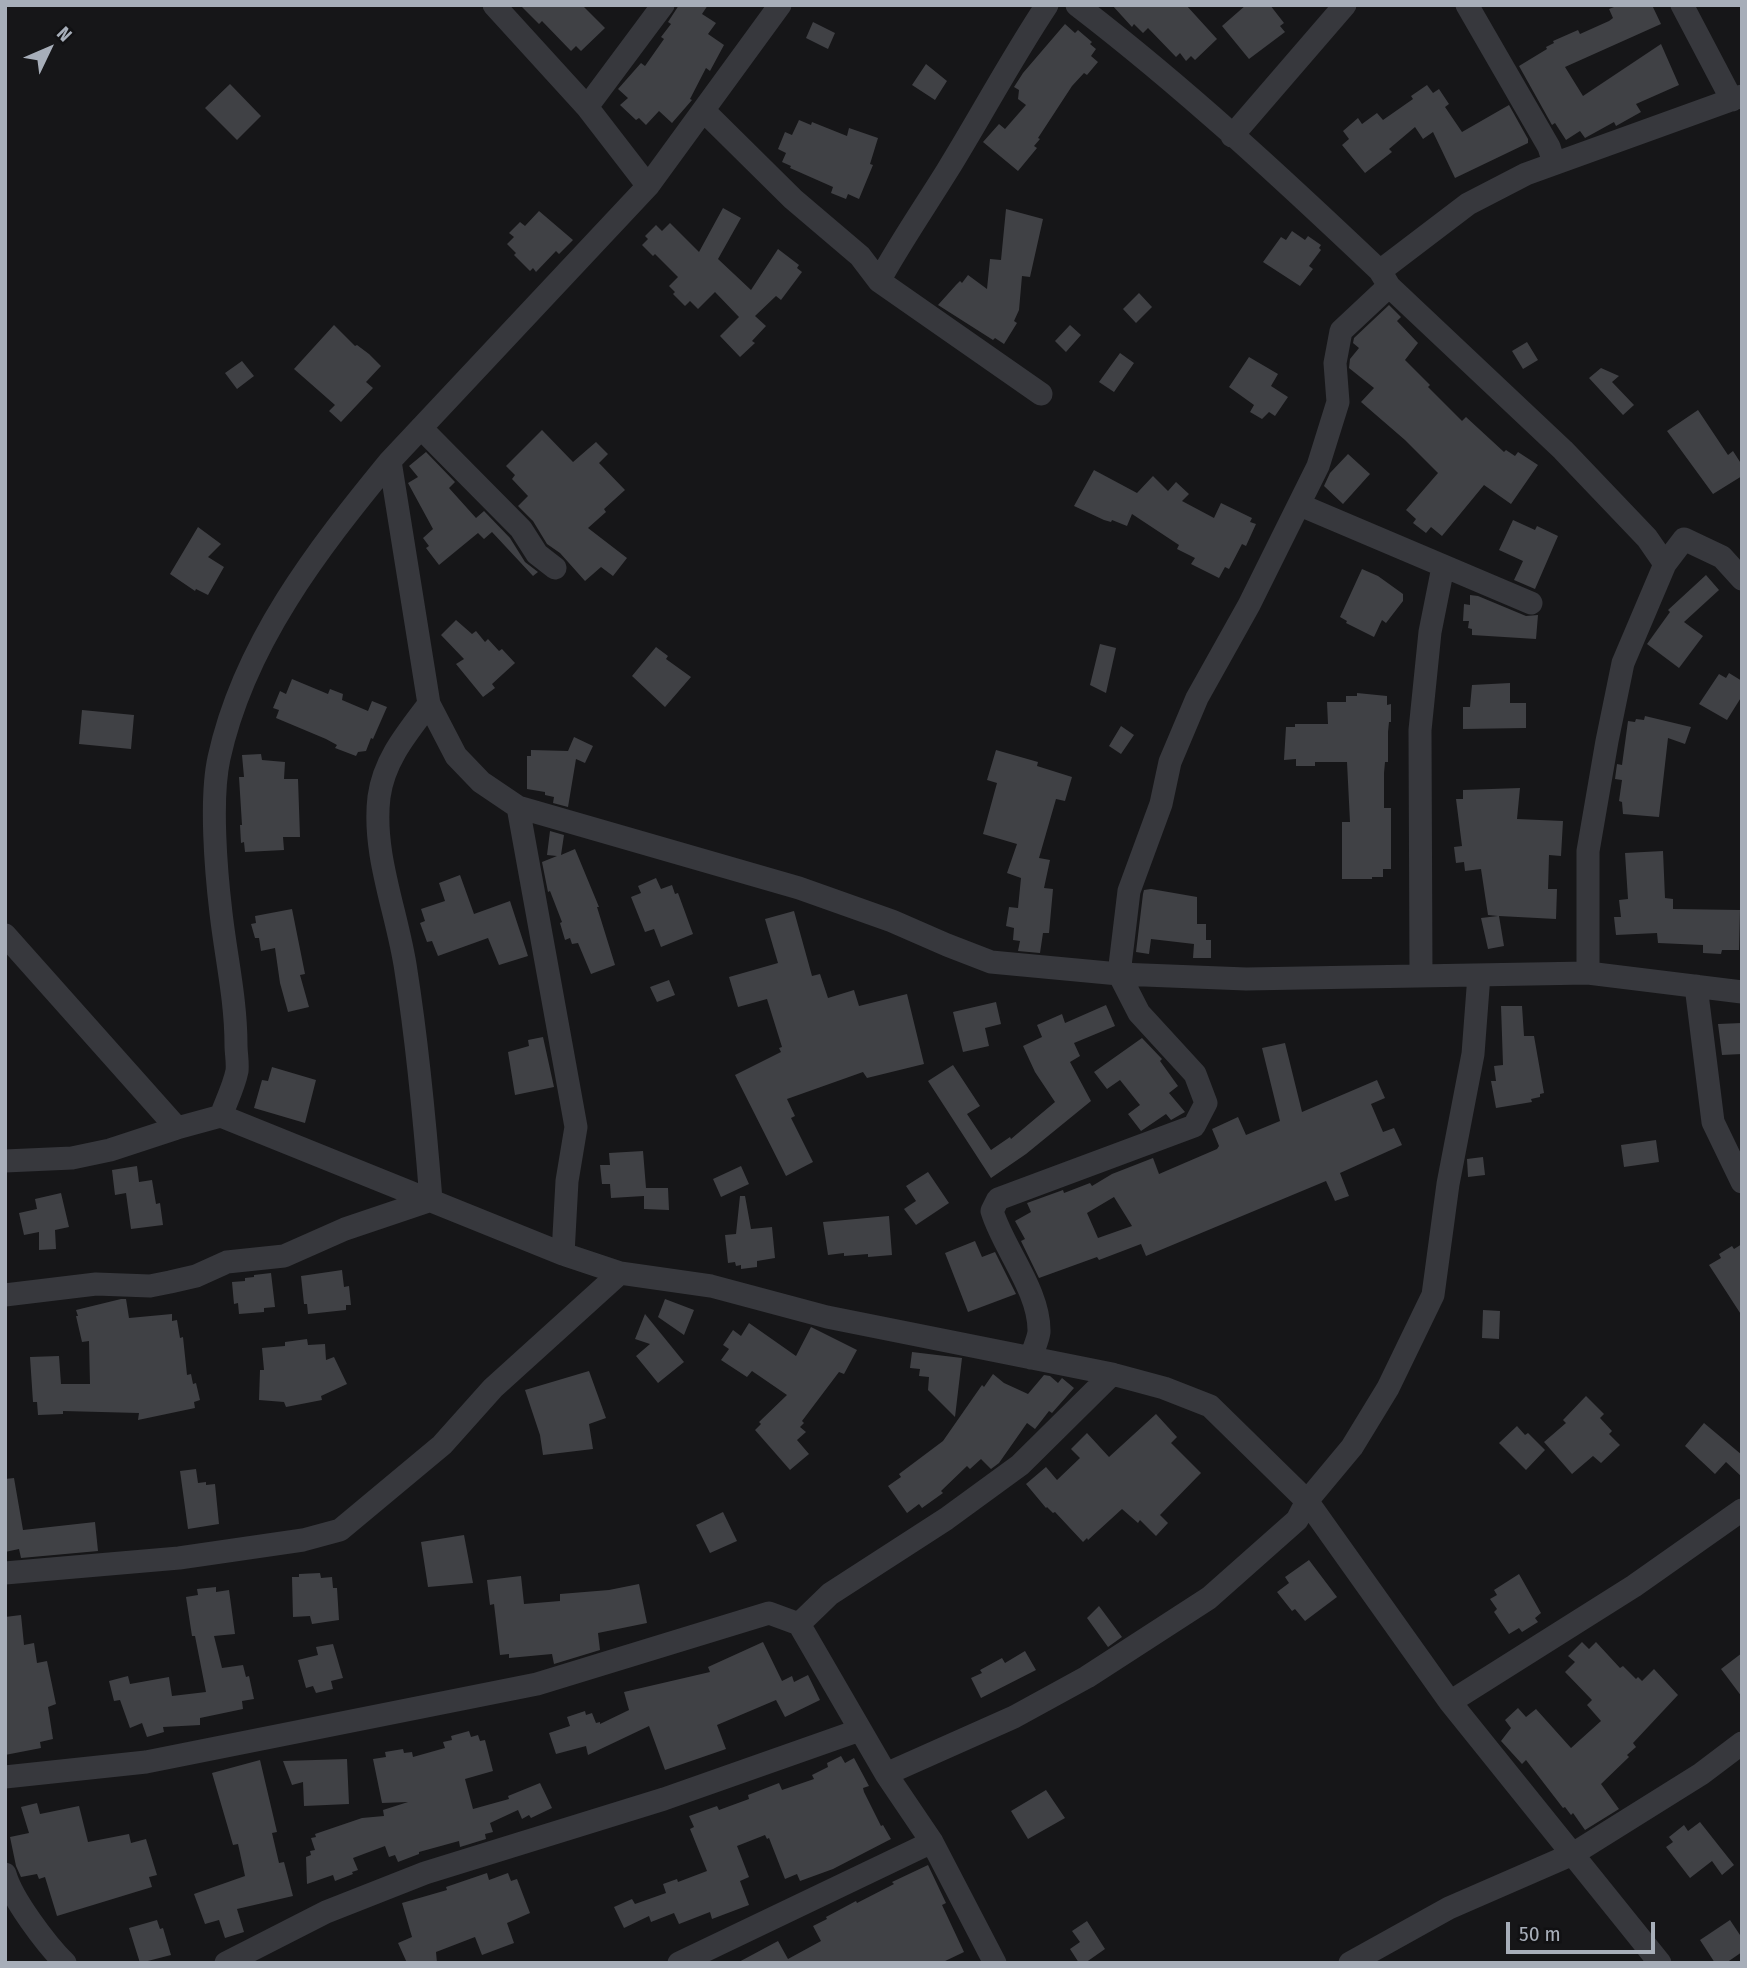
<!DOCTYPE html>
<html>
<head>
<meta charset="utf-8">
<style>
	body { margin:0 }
	#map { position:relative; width:1747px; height:1968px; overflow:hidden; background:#161618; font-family:"Fira Sans Condensed",sans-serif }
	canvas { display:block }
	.frame { position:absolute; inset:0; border:7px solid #a7aeb9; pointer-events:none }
	.north { position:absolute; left:14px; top:14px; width:70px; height:70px; -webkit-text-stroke:5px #111113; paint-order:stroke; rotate:46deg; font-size:19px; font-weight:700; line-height:28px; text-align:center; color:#a7aeb9 }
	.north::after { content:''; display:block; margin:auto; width:24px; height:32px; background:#a7aeb9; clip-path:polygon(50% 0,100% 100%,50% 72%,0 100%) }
	.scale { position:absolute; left:1506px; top:1922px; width:149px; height:32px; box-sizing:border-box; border:4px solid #a7aeb9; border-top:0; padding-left:9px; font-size:21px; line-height:24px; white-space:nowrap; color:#a7aeb9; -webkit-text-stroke:5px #111113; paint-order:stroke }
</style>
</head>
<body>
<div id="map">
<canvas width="1747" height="1968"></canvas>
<div class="frame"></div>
<div class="north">N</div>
<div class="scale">50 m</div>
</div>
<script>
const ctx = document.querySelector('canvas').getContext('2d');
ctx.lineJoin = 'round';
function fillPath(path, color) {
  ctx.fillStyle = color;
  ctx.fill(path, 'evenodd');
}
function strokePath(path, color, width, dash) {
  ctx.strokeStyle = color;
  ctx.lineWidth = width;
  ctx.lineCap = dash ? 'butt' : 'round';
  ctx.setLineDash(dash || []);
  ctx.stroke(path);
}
fillPath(new Path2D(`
	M520,5H582L605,28L581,51L576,46L571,51L542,21L539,24Z
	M679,5H708L702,14L716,23L708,34L724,45L710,71L706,68L690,99L692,100L672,123L659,111L646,125L639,118L636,120L620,105L628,98L618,89L641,63L645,66L664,39L661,37L671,24L668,22Z
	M1112,5H1186L1217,39L1195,60L1191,56L1186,61L1180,53L1176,57L1148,28L1143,33L1134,24L1132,27Z
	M1246,5H1270L1284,23L1280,26L1285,32L1249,59L1222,26Z
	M1619,5H1652L1661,24L1565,67L1583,96L1661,44L1679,85L1636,104L1641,112L1616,126L1614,122L1585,138L1580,131L1566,140L1555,123L1552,125L1519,66L1547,49L1546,47L1554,43L1553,41L1578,30L1580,34L1609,21L1613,18L1609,9Z
	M813,22L835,33L828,49L806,38Z
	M1065,24L1075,33L1078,30L1092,42L1090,44L1096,49L1091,56L1098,62L1087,75L1084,73L1072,86L1038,138L1040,139L1034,146L1037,148L1018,171L983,142L999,124L1005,129L1026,105L1018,99L1019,90L1014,87L1023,73Z
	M926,64L947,81L935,100L912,85Z
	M230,84L261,116L237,140L205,108Z
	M1427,85L1433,93L1439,89L1449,104L1445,107L1462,132L1509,105L1528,139V143L1455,178L1433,132L1423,139L1415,127L1389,149L1392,152L1365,173L1342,145L1349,139L1343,131L1358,118L1362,124L1377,113L1383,120L1413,99L1411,96Z
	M799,120L811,125L812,122L847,136L849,128L878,138L870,164L873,165L859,199L848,194L846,199L831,193L833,187L790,168L791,166L782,162L786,153L778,149L785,132L792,135Z
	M723,208L741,218L718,259L751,290L778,249L799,265L797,268L802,272L781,300L776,296L755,316L766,326L752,341L755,343L740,357L720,336L739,317L715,292L698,309L690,301L685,306L673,294L675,292L669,286L678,277L655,254L653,256L642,245L648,239L645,236L656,225L662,231L670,223L699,252Z
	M1006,209L1043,219L1030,277L1022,276L1019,310L1014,321L1017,323L1004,344L995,338L993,340L938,305L956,285L960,281L962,283L968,275L987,289L990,259L1001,260Z
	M539,211L573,240L559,254L556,251L536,272L533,268L530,271L514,255L516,253L507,244L514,237L509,233L520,222L525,226Z
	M1292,231L1305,240L1308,236L1321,245L1319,248L1321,250L1309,266L1313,269L1300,286L1263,262L1281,237L1286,240Z
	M1139,293L1152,307L1136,323L1123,309Z
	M1389,305L1401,317L1397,321L1418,343L1405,360L1430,385L1428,387L1462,421L1466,417L1504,452L1506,450L1515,456L1518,452L1538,465L1511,504L1484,485L1442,536L1431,527L1426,533L1413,523L1416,519L1406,510L1438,473L1405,440L1361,402L1374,388L1349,368L1350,359L1359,348L1353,343L1354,338Z
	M334,325L355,346L357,345L369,354L381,366L366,382L373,388L341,422L329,411L335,405L294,369Z
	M1070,325L1081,335L1066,352L1055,341Z
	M1527,342L1538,360L1523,369L1512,351Z
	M1120,353L1134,363L1114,392L1099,382Z
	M1249,357L1278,374L1271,386L1288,397L1275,416L1269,412L1262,419L1250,412L1254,405L1229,387Z
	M242,361L254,376L237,389L225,373Z
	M1601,368L1619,376L1612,382L1634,405L1623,415L1589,378Z
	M1698,410L1728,455L1733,451L1742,465V476L1713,494L1667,431Z
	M542,430L573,462L596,442L608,454L599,463L625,490L604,509L606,512L588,528L627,558L613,576L601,567L585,581L560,553L547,544L533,521L518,506L528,496L512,479L515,475L506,466Z
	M426,452L455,482L449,488L476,518L484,511L510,538L525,562L538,572L533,576L492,532L484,539L478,533L439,565L426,548L429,546L423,538L433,529L408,483L418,477L409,466Z
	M1348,454L1370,474L1343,504L1324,486L1330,473Z
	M1094,470L1137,493L1153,476L1168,491L1176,482L1189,494L1182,501L1214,518L1221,503L1252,518L1250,522L1256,524L1246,546L1242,544L1229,569L1225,567L1219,578L1191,564L1195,558L1177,549L1179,545L1132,514L1127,526L1112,520L1111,522L1104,520L1074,506Z
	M1513,520L1535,530L1537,526L1558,536L1535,589L1514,580L1523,561L1499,550Z
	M198,527L221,544L208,557L224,567L208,595L196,589L195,591L170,574Z
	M1362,569L1378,576L1403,594V601L1386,623L1382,620L1374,637L1346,623L1347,621L1340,617Z
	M1706,575L1719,590L1684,622L1703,636L1679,668L1647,644L1670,612L1668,610Z
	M1470,595L1478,596L1526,616L1538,615L1536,639L1472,635V629L1468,628L1469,621H1463L1464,604L1470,605Z
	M456,620L472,634L476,631L485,642L488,639L499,651L502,649L515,663L492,684L495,688L483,697L456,664L464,659L441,635Z
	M1100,644L1116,648L1106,693L1090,685Z
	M656,647L668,656L666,659L691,677L665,707L632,676Z
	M1729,673L1742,681V696L1727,720L1699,704L1719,674L1726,678Z
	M292,679L328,694L330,689L343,694L342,700L368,711L372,701L387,707L373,739L371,738L366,751L358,752L356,756L335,748L337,745L326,739L276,718L279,710L273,708L280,691L286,694Z
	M1510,683V703H1526V728L1463,729V707H1470L1472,685Z
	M1357,693L1387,696V705L1391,704V722H1389L1388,732V762H1385L1384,773V808H1391V869H1383V877H1372V879H1342V822H1350L1347,762H1315V766H1296V759L1284,760L1286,727H1295V724H1328L1327,702H1346V696H1357Z
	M82,710L134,715L131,749L79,744Z
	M1645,716L1691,727L1685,744L1668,738L1659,817L1623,814L1622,802L1619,801L1622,780L1615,779L1617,764L1622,765L1628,721L1635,722L1636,719L1644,720Z
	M1121,726L1134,735L1121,754L1109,746Z
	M574,737L593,746L585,763L576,759L568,807L553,803L554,797L545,795V792L527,789V756H531V750L568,751Z
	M996,750L1038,762L1037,766L1072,777L1065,801L1056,799L1039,858L1050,860L1044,888L1053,889L1049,933H1043L1040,953L1018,951L1020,941L1013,940L1014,928L1006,926L1009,907L1018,908L1021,878L1007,873L1017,844L983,834L997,783L987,780Z
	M261,754L262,760L285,762L284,779H298L300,837H283L284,850L245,852L244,842L241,843L240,825H242L239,777H244L242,755Z
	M1520,788L1517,819L1563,821L1561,856L1549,855L1548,889H1557L1556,919L1499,916L1504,946L1488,949L1481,918L1498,916L1488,915L1481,869L1465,871L1464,862L1456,863L1454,847L1462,846L1456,799H1463V790Z
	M550,831L564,835L561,855L575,849L599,907H597L615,965L591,974L578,943L572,944L570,938L565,940L560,923L562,922L550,891L548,892L542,862L557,856L547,855Z
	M1663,851L1665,898L1673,899V909L1740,910L1739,950H1722L1721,954L1703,953V945L1658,943L1657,933L1616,935L1614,917H1621L1619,900L1628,899L1625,853Z
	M460,875L474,914L510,901L528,956L499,965L488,938L438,956L432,941L427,942L420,923L425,921L421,909L445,901L439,883Z
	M656,878L661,889L672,885L675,894L678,893L693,934L661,947L654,929L645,932L631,897L641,893L638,886Z
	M1151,889L1197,897V924H1206V940H1211V958H1193L1194,944L1151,939L1149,954L1136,952L1143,894L1144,890Z
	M292,909L305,974L300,975L309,1007L288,1012L280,983L275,948L261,951L259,938H255L251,924L256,923L255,916Z
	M794,911L812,976L820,974L828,998L854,990L859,1006L907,994L924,1064L867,1078L863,1072L787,1099L795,1116L791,1118L813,1162L786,1176L735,1075L781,1052L779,1048L782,1047L767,999L738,1007L729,977L778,963L765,919Z
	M669,980L675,995L657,1002L650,987Z
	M996,1002L1001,1024L985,1028L989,1046L963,1052L953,1012Z
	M1106,1005L1115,1026L1074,1043L1080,1056L1070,1062L1091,1101L1026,1154L991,1178L928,1081L953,1065L980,1106L967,1114L991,1150L1010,1137L1011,1139L1055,1102L1035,1072L1023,1046L1042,1037L1037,1025L1062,1014L1065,1023Z
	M1501,1006H1522L1524,1036H1534L1544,1093L1540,1094V1097L1531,1099L1532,1102L1496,1108L1491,1081H1496L1494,1066L1503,1065Z
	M1742,1023V1054L1722,1055L1718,1024Z
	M543,1037L554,1087L515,1095L508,1052L529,1046L528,1040Z
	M1142,1038L1162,1059L1160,1061L1178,1086L1169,1093L1185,1112L1171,1120L1166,1114L1141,1131L1128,1114L1140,1105L1120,1080L1107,1089L1094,1072Z
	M1285,1043L1302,1112L1377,1080L1385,1098L1371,1104L1383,1132L1394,1128L1402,1145L1340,1173L1349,1196L1335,1201L1326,1181L1146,1256L1141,1244L1099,1260L1097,1257L1039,1278L1021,1241L1025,1239L1015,1221L1031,1212L1027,1203L1063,1190L1064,1193L1090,1183L1092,1186L1112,1174L1153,1158L1159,1174L1217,1149L1219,1146L1212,1129L1238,1117L1246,1135L1280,1121L1262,1048ZM1114,1197L1132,1226L1098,1238L1087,1213Z
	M272,1067L316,1080L305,1123L254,1108L262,1080L268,1081Z
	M1656,1140L1659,1162L1624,1167L1621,1145Z
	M643,1151L646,1188H668L669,1210L644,1209V1196L611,1198L610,1184H602L600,1165H610L609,1153Z
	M1483,1157L1485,1175L1468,1177L1467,1159Z
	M137,1166L139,1182L152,1180L156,1204L160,1203L163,1225L131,1229L126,1193L115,1195L112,1170Z
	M741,1166L749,1184L721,1197L713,1179Z
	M928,1172L949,1203L916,1225L904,1209L916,1201L906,1186Z
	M61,1193L69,1227L55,1230L56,1249L39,1250V1232L24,1235L19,1213L37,1209L35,1199Z
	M740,1196H745L751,1229L772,1227L775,1258L757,1261V1267L741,1269V1265L736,1266L735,1262L728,1263L725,1235L736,1234Z
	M889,1216L892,1255L868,1257V1254L844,1256V1253L828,1255L823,1222Z
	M975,1241L982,1257L995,1252L1016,1294L968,1312L945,1253Z
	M1742,1244V1316L1709,1265L1721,1258L1719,1254L1732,1246L1734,1249Z
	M342,1270L344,1287L349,1286L351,1305H346V1310L308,1314L307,1304H304L301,1276Z
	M271,1273L275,1307L264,1308V1312L239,1314L238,1303L234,1304L232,1282L245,1281V1278L254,1277V1275Z
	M121,1299H126L129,1318L172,1314V1321L177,1320L180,1338L183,1337L187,1375L191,1374L193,1384L196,1383L200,1400L194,1402L195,1408L138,1420L139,1413L63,1411V1414L38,1415L37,1402H33L30,1357L59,1356L61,1384H90L89,1341L82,1342L76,1316H78L76,1310Z
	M665,1299L694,1310L684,1335L658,1317Z
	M1483,1310L1500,1311L1499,1339L1482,1338Z
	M645,1314L684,1362L658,1383L636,1356L650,1344L635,1339Z
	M749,1323L796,1356L811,1327L857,1350L844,1374L839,1372L802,1421L804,1423L800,1427L806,1432L797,1440L809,1454L790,1470L755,1430L761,1424L759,1422L787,1395L752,1371L747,1377L721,1360L729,1349L723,1345L733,1330L741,1336Z
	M307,1339L308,1345L325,1344L326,1360L334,1357L347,1384L321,1396L322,1400L286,1407L284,1402L259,1400L260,1370H264L262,1348L285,1346V1342Z
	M912,1352L962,1358L955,1417L928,1390L929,1377L919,1376L920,1369L910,1368Z
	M589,1371L606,1418L589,1424L593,1449L543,1455L540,1435L525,1390Z
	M993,1374L1004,1383L1028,1394L1044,1375L1050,1376L1058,1383L1062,1378L1074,1388L1052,1413L1049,1411L1035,1429L1027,1423L999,1463L991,1469L981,1459L970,1469L967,1466L941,1491L943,1493L922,1508L919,1504L907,1513L888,1486L901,1477L899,1474L943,1441L982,1385L984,1387Z
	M1586,1396L1604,1414L1600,1418L1612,1431L1609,1434L1620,1445L1601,1463L1593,1456L1572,1474L1544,1442L1566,1423L1563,1420Z
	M1156,1414L1177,1437L1171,1443L1201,1473L1160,1515L1168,1523L1156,1536L1140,1520L1138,1523L1122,1509L1088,1540L1087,1538L1083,1542L1055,1512L1053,1513L1047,1507L1046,1508L1026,1484L1046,1467L1057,1480L1080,1458L1071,1449L1087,1433L1109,1457Z
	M1704,1423L1742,1455V1477L1726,1462L1715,1474L1685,1446Z
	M1517,1426L1525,1435L1528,1433L1545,1450L1526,1470L1499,1443Z
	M196,1469L198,1483L206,1482V1485L215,1484L219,1524L188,1529L180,1471Z
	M14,1478L23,1530L95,1522L98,1551L21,1558L19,1549L5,1552V1479Z
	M723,1512L737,1541L710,1553L696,1525Z
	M464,1535L473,1583L428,1587L421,1542Z
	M1309,1560L1337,1597L1305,1621L1295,1609L1292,1611L1277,1592L1289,1583L1285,1577Z
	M320,1573L321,1578L332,1577L333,1588H337L339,1620L312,1624L310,1616L293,1617L292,1577H299V1574Z
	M1519,1574L1541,1613L1535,1618L1538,1622L1522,1632L1519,1628L1509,1634L1494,1612L1497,1609L1490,1599L1497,1595L1494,1590Z
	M521,1576L524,1604L560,1601V1594L609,1590L639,1584L647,1623L598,1633L600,1650L554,1664L552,1654L509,1658V1654L500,1655L494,1604L490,1605L487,1580Z
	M216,1587V1592L229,1590L235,1634L214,1636L222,1668L243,1665L246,1677L249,1676L254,1699L242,1701L243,1709L200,1718V1725L163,1727L164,1732L147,1737L142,1723L130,1728L120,1700L114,1701L109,1681L128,1676L130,1684L169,1677L172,1696L206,1692L195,1636H192L186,1597L198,1595L197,1589Z
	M1099,1606L1122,1637L1108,1647L1087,1618Z
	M21,1615L24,1645L34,1643L37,1663L47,1661L56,1704L48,1707L53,1739L40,1742L41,1748L5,1755V1617Z
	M763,1642L782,1681L792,1676L794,1682L808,1675L820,1700L785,1717L776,1700L717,1725L726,1749L665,1770L649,1726L588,1755L586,1746L556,1754L549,1733L570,1726L567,1717L585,1711L586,1715L592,1713L596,1723L600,1722V1724L629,1710L624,1692L710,1672L708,1667Z
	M1582,1642L1589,1649L1596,1642L1620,1668L1623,1666L1636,1679L1638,1677L1642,1681L1654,1669L1678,1695L1633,1743L1636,1747L1627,1755L1629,1757L1601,1784L1619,1809L1585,1830L1573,1813L1571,1815L1565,1807L1563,1808L1526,1760L1522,1764L1501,1741L1511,1728L1505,1720L1518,1708L1526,1717L1536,1709L1571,1748L1601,1721L1587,1705L1592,1700L1565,1672L1575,1662L1568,1656Z
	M333,1644L343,1678L331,1681L333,1689L316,1693L313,1686L306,1688L298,1660L318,1655L316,1647Z
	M1025,1651L1036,1670L981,1698L971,1678L982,1673L980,1670L1002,1658L1005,1663Z
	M1742,1653V1697L1721,1669Z
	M469,1731L471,1737L478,1735L480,1741L485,1740L493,1771L465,1779L473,1809L509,1799L508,1796L540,1783L552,1808L531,1818L529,1815L522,1819L518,1810L490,1823L493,1832L485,1834L486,1839L460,1847L459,1841L419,1852V1854L398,1862L395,1855L389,1857L385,1846L353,1858L358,1870L352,1872L353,1874L335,1881L333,1875L307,1884L306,1857L311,1855L310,1851L315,1850L311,1838L316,1837L315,1834L362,1818L384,1816L383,1810L408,1802L382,1803L373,1759L386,1757L385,1752L403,1749L404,1753L412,1752L413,1757L445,1748L443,1742L452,1740L451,1736Z
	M841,1756L845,1763L854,1758L869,1786L863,1788L864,1792L881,1826L883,1825L891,1839L833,1869L800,1881L797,1874L785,1879L769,1838L767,1839L765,1835L737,1846L749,1877L740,1881L749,1905L712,1919L710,1912L679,1924L674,1913L651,1922L649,1916L624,1928L614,1907L632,1899L635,1904L666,1893L663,1884L677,1879L678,1882L707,1871L690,1829L694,1827L689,1816L717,1806L719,1810L749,1799L748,1795L779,1783L782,1790L814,1779L812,1775L828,1767L827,1763Z
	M347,1759L349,1804L304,1806L303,1782L292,1785L283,1761Z
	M260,1760L277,1832L272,1833L279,1863L284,1862L293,1896L237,1909L244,1932L225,1938L219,1920L205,1924L194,1894L245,1876L238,1844L233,1845L212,1773Z
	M1046,1790L1065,1818L1028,1839L1011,1811Z
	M37,1803L40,1814L79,1806L88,1842L129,1834L131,1843L146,1839L157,1875L149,1877L152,1887L57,1916L45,1877L39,1879L37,1874L21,1877L16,1866L10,1837L29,1833L21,1807Z
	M1700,1822L1734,1865L1722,1875L1712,1861L1690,1878L1666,1847L1673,1842L1669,1837L1684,1825L1688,1831Z
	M928,1865L946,1903L942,1905L964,1952L941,1963H737L778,1941L788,1959L821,1941L813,1926L827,1919L826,1917L856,1901L857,1903L894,1884L892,1882Z
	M487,1873L489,1880L508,1873L511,1881L517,1879L530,1913L507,1923L514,1943L482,1955L475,1937L436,1952L437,1963H407L398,1943L412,1937L402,1903L447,1890L446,1887Z
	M157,1920L160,1929L163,1928L171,1955L140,1963L129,1928Z
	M1730,1920L1742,1938V1952L1726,1963H1715L1700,1940Z
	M1087,1921L1105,1949L1085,1963H1079L1070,1949L1080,1942L1072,1931Z`), '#404145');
strokePath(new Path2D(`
	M494,5L587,107L648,186
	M1077,5C1184,87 1283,179 1380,271L1389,286L1563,450L1647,538L1665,564L1623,663L1607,741L1588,851V973
	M1467,5L1549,147L1554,163
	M1682,5L1732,100
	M587,107L663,5
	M704,111L793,199L860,256L879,281L1041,394
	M1232,136L1345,5
	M1380,271L1468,204L1526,174L1742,96
	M879,281C900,243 924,208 947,171C981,116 1011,59 1047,5
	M421,428L521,529L537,554L555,568
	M390,461L429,704L456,756L481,782L518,807L799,888L892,921L947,945L991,962L1119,974L1246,979L1588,973L1742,992
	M1300,505L1531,603
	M1665,564L1684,539L1722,557L1742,579
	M518,807L576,1127L567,1181L563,1254
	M5,935L177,1128
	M1421,976L1420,730L1430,632L1443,567
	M1696,986L1713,1122L1742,1182
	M221,1116L563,1254L620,1273L711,1286L827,1317L1112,1374L1164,1388L1210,1406L1307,1501L1450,1702L1660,1963
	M5,1161L72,1158L110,1150L177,1128L221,1116C226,1102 234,1086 237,1071C238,1063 236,1053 236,1045C236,1000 226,957 221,913C216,871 210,799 219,758C244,644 317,550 390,461L648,186L780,5
	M5,1295L96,1284L150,1286L170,1282L196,1276L227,1262L284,1256L345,1229L431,1200C425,1124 418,1047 406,971C398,914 372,855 379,797C384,760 407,733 429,704
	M1031,1358C1033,1350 1038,1340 1039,1332C1040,1291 1003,1248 992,1211L998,1199L1194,1126L1206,1103L1195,1074L1139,1013L1119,974L1129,891L1161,804L1170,762L1197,698L1249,605L1318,466L1338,402L1335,363L1341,331L1389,286
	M5,1573L179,1558L303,1540L340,1530L442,1445L493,1388L620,1273
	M799,1624L886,1774L932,1842L995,1963
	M1450,1702L1634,1586L1742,1510
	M886,1774L1014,1717L1087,1677L1209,1598L1297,1520L1307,1501L1352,1447L1388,1388L1433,1295L1448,1184L1473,1054L1479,975
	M5,1777L146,1762L537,1684L769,1613L799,1624L830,1594L946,1519L1020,1465L1112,1374
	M5,1874C12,1899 46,1944 65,1963
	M226,1963L326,1912L425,1873L664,1799L860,1730
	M679,1963L932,1842
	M1350,1963L1449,1908L1573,1854L1701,1774L1742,1743`), '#37383d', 23);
</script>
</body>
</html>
